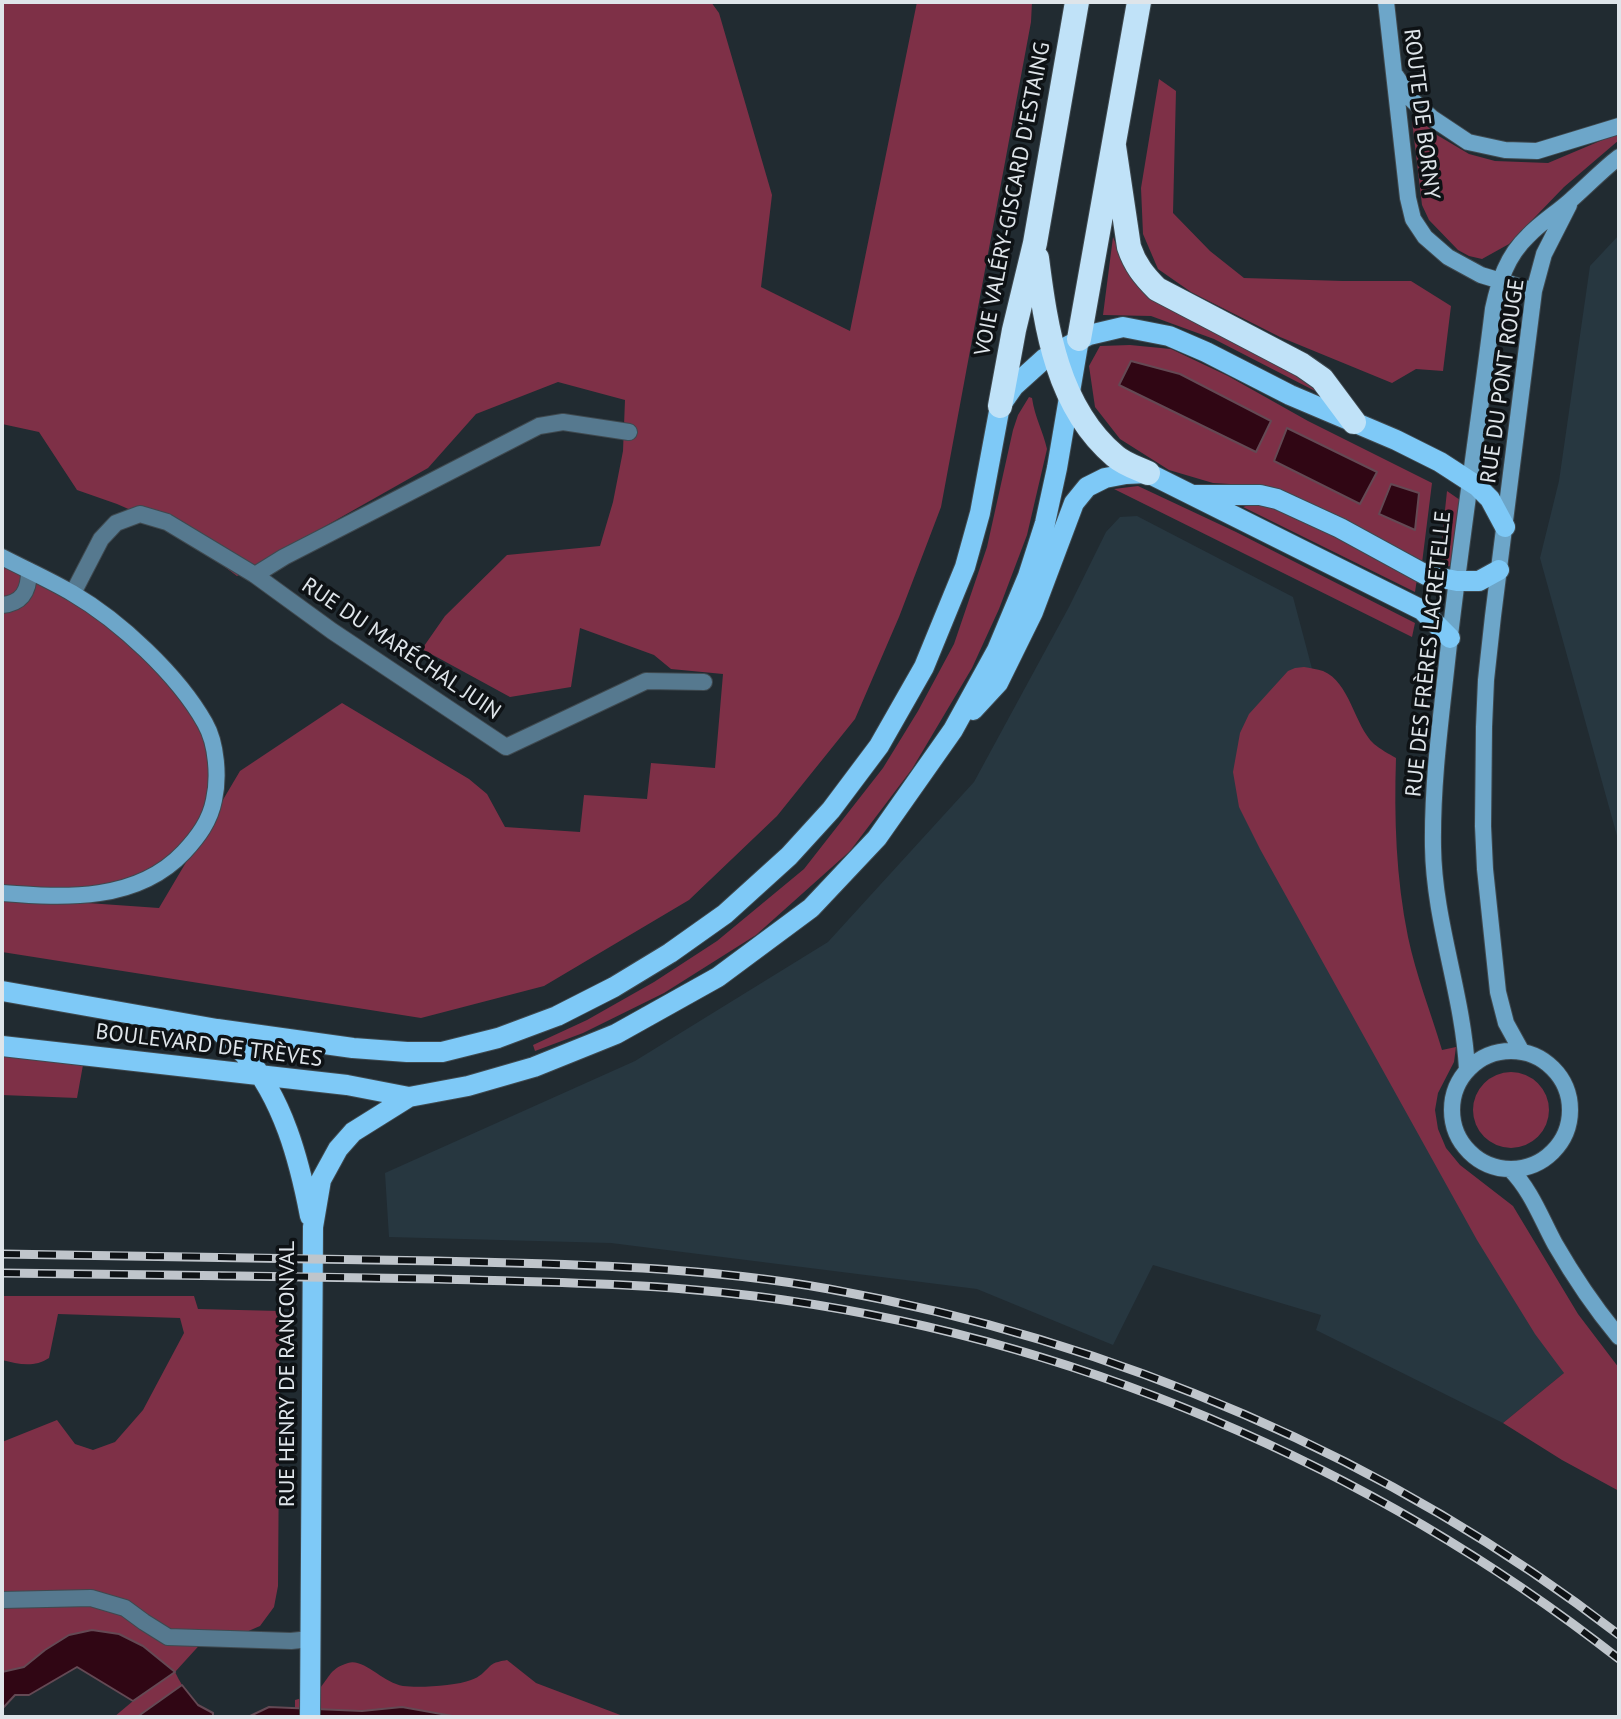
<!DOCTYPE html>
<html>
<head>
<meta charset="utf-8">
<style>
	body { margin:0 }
	#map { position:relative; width:1621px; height:1719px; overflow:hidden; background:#212b31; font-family:"PT Sans",sans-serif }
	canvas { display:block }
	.frame { position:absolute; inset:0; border:4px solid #dfe5ea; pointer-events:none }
</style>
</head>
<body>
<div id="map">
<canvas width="1621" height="1719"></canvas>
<div class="frame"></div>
</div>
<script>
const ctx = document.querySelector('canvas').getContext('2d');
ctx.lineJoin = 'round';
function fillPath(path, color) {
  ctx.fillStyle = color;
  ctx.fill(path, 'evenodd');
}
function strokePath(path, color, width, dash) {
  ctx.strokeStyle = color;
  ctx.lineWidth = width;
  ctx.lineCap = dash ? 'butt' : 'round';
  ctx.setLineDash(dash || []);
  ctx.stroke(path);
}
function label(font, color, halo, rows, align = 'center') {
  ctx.font = font + ' "PT Sans",sans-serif';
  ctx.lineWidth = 7;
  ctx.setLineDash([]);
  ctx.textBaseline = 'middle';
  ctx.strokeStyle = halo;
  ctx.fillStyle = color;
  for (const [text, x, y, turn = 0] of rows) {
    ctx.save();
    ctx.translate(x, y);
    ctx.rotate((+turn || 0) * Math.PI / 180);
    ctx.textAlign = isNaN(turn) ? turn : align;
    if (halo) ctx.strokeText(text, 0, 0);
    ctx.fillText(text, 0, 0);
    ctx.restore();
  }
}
fillPath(new Path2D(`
	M1619,235V843L1540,558L1559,481L1590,266Z
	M1137,516L1293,597L1324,714L1416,1104L1564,1373L1503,1423L1316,1330L1321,1315L1153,1265L1113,1345L977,1289L611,1243L389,1237L385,1173L635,1061L828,942L974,782L1069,607L1106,532L1120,517Z`), '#273740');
fillPath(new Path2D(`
	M2,2H711L719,13L772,195L761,287L850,331L917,2H1032L1031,22L941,507L899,617L855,719L777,816L689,900L544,986L421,1018L2,952V897L159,908L240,771L342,703L469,779L487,794L505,827L580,832L584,795L647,799L651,763L715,768L723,674L671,669L654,655L580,628L571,687L510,697L422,649L445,616L507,555L600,546L613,502L623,451L625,400L558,382L476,414L428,468L237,576L174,529L117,504L77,490L39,432L2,424Z
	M1159,79L1176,91L1173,213L1210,251L1244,278L1343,281H1411L1451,306L1443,371L1416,369L1392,383L1280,337L1191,292L1158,269L1143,234L1141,188Z
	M1414,118L1419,119L1437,135L1469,154L1495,161L1548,163L1619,133V140L1564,187L1509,244L1482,259L1469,256L1458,250L1429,220L1422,205L1412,121Z
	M1113,237L1128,273L1306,377L1319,393L1214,339L1151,316L1103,315Z
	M1130,345L1171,349L1228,376L1308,421L1432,483L1422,563L1246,485L1213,483L1169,470L1120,439L1095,407L1089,366L1100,346Z
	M1029,397L1032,398C1035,418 1043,431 1047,449L1027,535L999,609L972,668L912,769L850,851L756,935L664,993L583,1033L535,1051L533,1045L587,1020L654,982L717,941L804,869L883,768L918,711L954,644L987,547L1013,430L1018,415Z
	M1138,486L1236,532L1415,623L1412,637L1114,489Z
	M1447,491L1460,500L1451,566L1439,567Z
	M1252,504L1272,506L1377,557L1417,579L1415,592L1243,507Z
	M2,557L116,624L208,727L211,814L175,861L113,891L2,893Z
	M1304,667C1310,668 1317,669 1323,671C1350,682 1354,725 1374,744C1380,749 1389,754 1396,758C1394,818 1396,878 1408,937C1416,975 1431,1013 1442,1050L1456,1047L1454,1062L1438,1093L1435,1110L1438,1129L1446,1148L1460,1165L1513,1206L1578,1314L1619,1368V1491L1562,1460L1503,1423L1564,1373L1535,1334L1477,1240L1260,849L1239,807L1233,772L1240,733L1249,714L1288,671L1295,668Z
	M2,1055L83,1065L77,1098L2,1095Z
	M1473 1110a38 38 0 1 1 76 0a38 38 0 1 1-76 0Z
	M2,1296H194L198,1309L280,1311L278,1586L274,1607L260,1626L230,1639H205L175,1672C184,1690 194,1706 213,1713V1717H114L133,1701L175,1672L69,1635L45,1650L24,1667L2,1672V1442L57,1420L75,1444L93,1450L115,1442L143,1410L184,1333L180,1318L58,1314L49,1358C34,1368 18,1364 2,1360Z
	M507,1660L536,1683L623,1716L636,1717H458L402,1707L362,1711L295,1708V1700C302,1698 311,1697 317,1691C329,1680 328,1669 348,1663C364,1658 383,1683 403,1686C419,1688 456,1686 471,1680C480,1677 484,1672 490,1666C494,1662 502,1661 507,1660Z`), '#7e3047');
const water = new Path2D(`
	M1131,361L1180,374L1271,421L1256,452L1119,385Z
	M1287,428L1377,472L1360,504L1274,461Z
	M1391,484L1419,493L1415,530L1379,514Z
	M92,1630L119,1634L143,1646L175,1672L133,1701L77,1667L29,1695H15L2,1709V1672L24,1667L45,1650L69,1635Z
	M182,1685L198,1705L213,1713V1717H137Z
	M269,1707L362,1711L402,1707L458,1717H248Z`);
fillPath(water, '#300614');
strokePath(water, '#644954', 2);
const street = new Path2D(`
	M255,575L284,557L539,426L563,422L629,432
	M73,593L101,539L116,523L140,514L167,522L255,575L332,631L506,747L646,681L704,682
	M2,605C23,603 29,590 29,571
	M2,1600L91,1598L125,1608L144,1622L168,1637L291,1641L310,1639`);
const secondary = new Path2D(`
	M1386,2L1408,198L1413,219L1425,237L1448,257L1481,275L1534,291
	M1396,76L1412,100L1432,118L1468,142L1505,150L1537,151L1619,126
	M2,557C25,569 50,580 72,593C120,621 178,675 205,723C217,744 219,778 214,800C210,821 198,837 184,852C137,902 65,898 2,893
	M1452 1110a59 59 0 1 1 118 0a59 59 0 1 1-118 0Z
	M1522,1052L1506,1023L1498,992L1485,869L1483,826L1484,727L1486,680L1493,616L1534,291L1544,254L1569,205
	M1467,1069C1463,994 1434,922 1433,847C1432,782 1441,718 1448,653C1461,538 1479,424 1493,309C1499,281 1507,256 1528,236C1541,222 1558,212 1572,199C1588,185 1602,170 1619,157
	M1510,1169C1531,1190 1541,1218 1555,1244C1574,1277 1595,1308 1619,1337`);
const primary = new Path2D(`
	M1195,495H1260L1277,499L1340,528L1426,575L1457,581H1479L1499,570
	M973,710L998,683L1033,612L1074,503L1087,487L1105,478L1126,474L1148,473L1422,610L1450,638
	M2,991L217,1029L353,1048L407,1052H442L498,1038L557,1016L614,987L670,953L725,914L789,856L831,810L879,746L924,667L965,567L980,513L1000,406L1014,386L1045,358L1089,335L1123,327L1169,336L1206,352L1290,395L1396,440L1440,462L1477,486L1490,499L1505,527
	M217,1029C226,1037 237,1046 245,1055C283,1099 299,1159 310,1216
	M2,1046L347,1085L409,1097L468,1086L534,1067L616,1034L718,977L811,908L877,838L953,730L997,650L1028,576L1045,523L1057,468L1079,339
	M310,1717L313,1227L321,1180L338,1149L353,1132L409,1097`);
const highway = new Path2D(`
	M1114,146L1129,247C1135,265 1144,276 1157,289L1302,365L1322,379L1354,422
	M1037,258C1046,328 1057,407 1115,456C1124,464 1137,468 1148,473
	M1079,339L1139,2
	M1000,406L1014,330L1035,243L1077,2`);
strokePath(street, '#3f494f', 18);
strokePath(secondary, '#3f494f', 18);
strokePath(primary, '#3f494f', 22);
strokePath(highway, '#3f494f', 26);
strokePath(street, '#56798f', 16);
strokePath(secondary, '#6da6c9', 16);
strokePath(primary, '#7ec9f7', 20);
strokePath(highway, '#c0e2f8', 24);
const rail = new Path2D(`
	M2,1254C147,1256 292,1258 437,1261C568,1264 700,1266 829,1289C1114,1340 1390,1458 1619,1635
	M2,1273C147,1275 293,1276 438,1279C544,1282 649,1283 754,1296C1069,1335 1370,1464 1619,1659`);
strokePath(rail, '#bfc5cb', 9);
strokePath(rail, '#0e1215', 6, [18]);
label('22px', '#dfe5ea', '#0e1215', [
	["ROUTE DE BORNY",1421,114,83],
	["VOIE VALÉRY-GISCARD D'ESTAING",1013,199,-79],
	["RUE DU PONT ROUGE",1503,381,-82],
	["RUE DU MARÉCHAL JUIN",401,649,34],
	["RUE DES FRÈRES LACRETELLE",1429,654,-84],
	["BOULEVARD DE TRÈVES",209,1046,7],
	["RUE HENRY DE RANCONVAL",288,1374,-90]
]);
</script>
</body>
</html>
